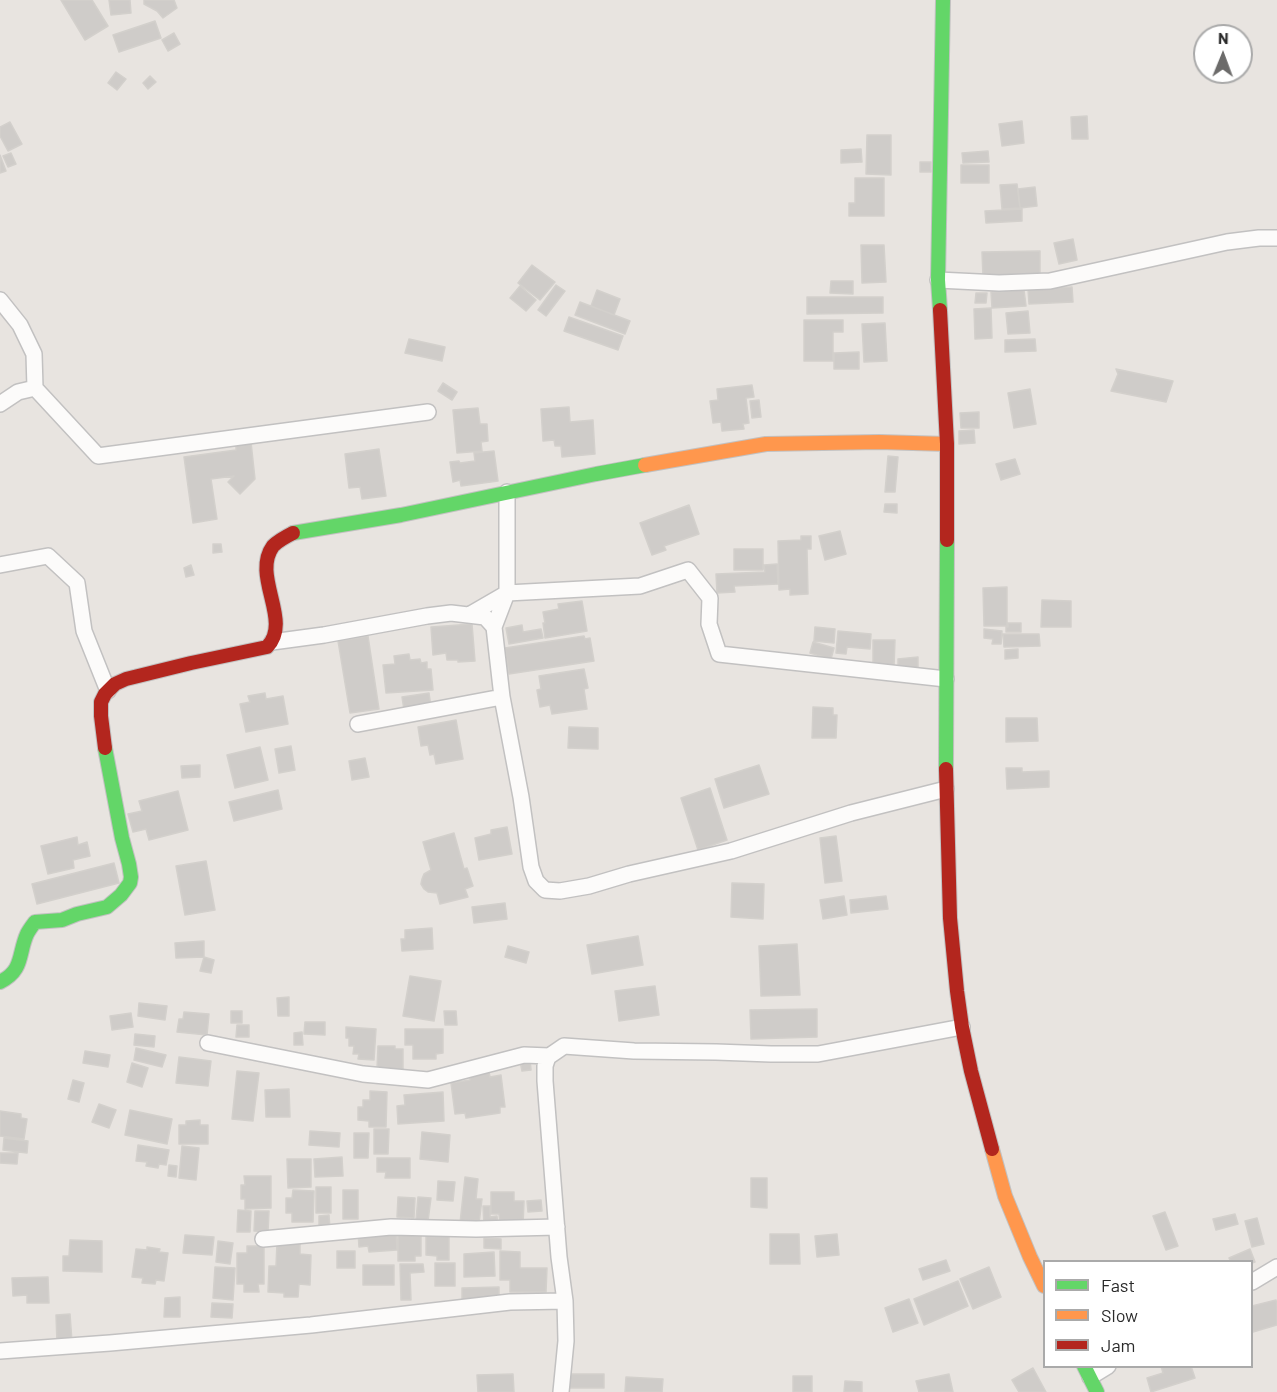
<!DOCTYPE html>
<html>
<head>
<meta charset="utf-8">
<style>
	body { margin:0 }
	#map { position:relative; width:1277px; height:1392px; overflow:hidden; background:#e8e4e0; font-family:Barlow,sans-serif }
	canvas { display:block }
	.legend { position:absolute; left:1043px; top:1260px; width:210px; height:108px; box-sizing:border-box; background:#fff; border:2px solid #aaa; margin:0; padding:8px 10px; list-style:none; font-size:18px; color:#2a2a2a }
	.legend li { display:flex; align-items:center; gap:12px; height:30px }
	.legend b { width:30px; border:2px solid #aaa }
	.north { position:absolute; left:1193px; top:24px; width:60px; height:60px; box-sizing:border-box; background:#fff; border:2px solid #aaa; border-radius:50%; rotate:1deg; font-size:16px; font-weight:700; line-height:24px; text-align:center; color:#2a2a2a }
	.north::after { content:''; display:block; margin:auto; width:21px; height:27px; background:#6c6b6a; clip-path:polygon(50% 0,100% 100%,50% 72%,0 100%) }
</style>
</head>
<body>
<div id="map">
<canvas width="1277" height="1392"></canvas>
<ul class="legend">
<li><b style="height:8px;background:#63d668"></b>Fast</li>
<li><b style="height:8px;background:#ff974d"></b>Slow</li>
<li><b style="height:8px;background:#b3261e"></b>Jam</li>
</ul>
<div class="north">N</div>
</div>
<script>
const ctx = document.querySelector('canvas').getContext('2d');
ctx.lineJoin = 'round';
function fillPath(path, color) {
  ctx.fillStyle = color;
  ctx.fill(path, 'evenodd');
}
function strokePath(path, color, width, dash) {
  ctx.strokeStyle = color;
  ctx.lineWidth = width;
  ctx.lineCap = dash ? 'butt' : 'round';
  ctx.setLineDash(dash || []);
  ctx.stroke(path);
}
const building = new Path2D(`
	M61,0H92L108,26L85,40Z
	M109,0H130L131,13L111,15Z
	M144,0H174L177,8L163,18L157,11L144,4Z
	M155,21L161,38L119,52L113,35Z
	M174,33L180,44L168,51L162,40Z
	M116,72L126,79L117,90L108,83Z
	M150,76L156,82L148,89L143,83Z
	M1087,116L1088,139H1072L1071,117Z
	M1022,121L1024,143L1002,146L999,124Z
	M10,122L22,144L8,151L0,136V127Z
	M867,135H891V175L866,174Z
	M861,149L862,162L841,163V150Z
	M988,151L989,162L963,163L962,153Z
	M11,153L16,164L8,167L3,156Z
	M0,155L6,171L0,173Z
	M920,162H931V172H920Z
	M961,165H989V183H961Z
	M855,178H884V216H849V203H855Z
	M1017,184L1020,208L1002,209L1000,185Z
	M1035,187L1037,206L1020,208L1018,189Z
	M1022,209V221L986,223L985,211Z
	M1073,239L1077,260L1059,264L1054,243Z
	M861,245H884L886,282L862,283Z
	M1040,251V276L983,277L982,252Z
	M532,265L555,282L540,300L518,283Z
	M831,281H853V294L830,293Z
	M556,285L565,291L546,316L538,310Z
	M520,286L536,300L526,311L510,298Z
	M1072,287L1073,302L1029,304L1028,289Z
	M597,290L620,299L614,315L591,306Z
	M1024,290L1026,306L992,308L991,292Z
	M976,293H987L986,303H975Z
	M807,297H883V313L807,314Z
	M580,302L630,321L625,334L575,315Z
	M991,308L992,338L975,339L974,309Z
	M1028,311L1030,333L1008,334L1006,313Z
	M569,317L623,336L618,350L564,331Z
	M804,320H843V332H833V361H804Z
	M885,323L887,361L864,362L862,324Z
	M409,339L445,347L442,361L405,353Z
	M1035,339L1036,351L1005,352V340Z
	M859,352V369H834V353Z
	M1116,369L1173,381L1166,402L1111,391L1118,374Z
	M443,383L457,392L452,400L438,391Z
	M752,385L754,397L746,398L749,423L743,424L744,429L722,431L721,422L713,423L710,401L718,400L717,389Z
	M1030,389L1036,424L1014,428L1008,393Z
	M759,400L761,417L752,418L750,401Z
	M569,407L570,422L593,420L595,454L562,457L561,446H555L554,440L543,441L541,409Z
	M478,408L480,424H487L488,441L481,442L482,451L457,453L453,410Z
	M979,412V428H961L960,413Z
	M974,430L975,443L959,444V431Z
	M251,442L255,479L240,494L228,482L234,476L211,479L217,519L193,523L184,457L236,450V444Z
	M379,449L386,496L362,499L360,487L349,488L345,454Z
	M494,451L498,481L461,486L460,480L453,482L450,462L459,461L460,463L475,461L474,453Z
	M888,456L898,457L895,492H885Z
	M1015,459L1020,474L1001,480L996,464Z
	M885,504H897V513L884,512Z
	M689,505L699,534L664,546L666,550L652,555L640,523Z
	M840,531L846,554L825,560L819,536Z
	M801,536H811V549H807L808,594L790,595V589L779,590L778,541L801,540Z
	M213,544H221L222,552L213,553Z
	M734,549H763V570H734Z
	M777,564L778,584L734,586L735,592L717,593L716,574L765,572L764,565Z
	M191,565L194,575L186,577L184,568Z
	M1007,587V626H984L983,588Z
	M1042,600L1071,601V627H1041Z
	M582,601L587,631L545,638L543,623H545L543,612L559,609L558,604Z
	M1008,623H1021V632H1006V627H1008Z
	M472,624L475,661L458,662V660H447L446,653L433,655L431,627Z
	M522,625L523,632L541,629L543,638L509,644L506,628Z
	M815,627L835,629L834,643L814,641Z
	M984,629L1002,631L1001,644H992L993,639L984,638Z
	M838,631L871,634L870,649L847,647L846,654L836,653Z
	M1003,634H1039L1040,646L1004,647Z
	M368,636L379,709L350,713L338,641Z
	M584,636L585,639L590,638L594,661L509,674L505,648Z
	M873,640H895L894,667H873Z
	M813,642L834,648L831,659L810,653Z
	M1018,649V658L1005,659V650Z
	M409,654L410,660L420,659L421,663L427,662V669H431L433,690L386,693L383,665L395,664L394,656Z
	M918,657V669L898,670V659Z
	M584,669L588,688L584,689L587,709L552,714L550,705L540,707L537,690L541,689L539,676Z
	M265,693L266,699L283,696L288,724L246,732L240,704L250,702L248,696Z
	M429,693L431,707L404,710L402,697Z
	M813,707L833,708V715H837L836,738H812Z
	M1006,718H1037L1038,741L1006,742Z
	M456,720L463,759L436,764L434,754L430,755L428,745L421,746L418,727Z
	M569,727L598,728V749L568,748Z
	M291,746L295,770L279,773L275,749Z
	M260,747L268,780L235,788L227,755Z
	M365,758L369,777L352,780L349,761Z
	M200,765V777L182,778L181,766Z
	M759,765L769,794L724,808L715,779Z
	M1006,768H1022V772L1049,771V787L1007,789Z
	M710,788L727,840L698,850L681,798Z
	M278,790L282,809L234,821L229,802Z
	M178,791L188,830L149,840L146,829L133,832L128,814L142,811L139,801Z
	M507,827L512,854L479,860L475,838L491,834V830Z
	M454,833L464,869L467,868L473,886L465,889L468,897L440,904L437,893L428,892L424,889L421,884L422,879L424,874L431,870L423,842Z
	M836,836L842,881L825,883L820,838Z
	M77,837L78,845L87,842L90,856L73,860L74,868L48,874L41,846Z
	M206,861L215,910L185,915L176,866Z
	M114,863L119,883L37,904L32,884Z
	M732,883L764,884L763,919L731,917Z
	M844,896L847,915L823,919L820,900Z
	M886,896L888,909L851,913L850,900Z
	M505,903L507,919L474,923L472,907Z
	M432,928L433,949L402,951L401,939H405V930Z
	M638,936L643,965L592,974L587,945Z
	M204,941V957L176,958L175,943Z
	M797,944L800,995L761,996L759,946Z
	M508,946L529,952L526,963L505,957Z
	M204,957L214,960L211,973L200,971Z
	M410,976L441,981L434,1021L403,1016Z
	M655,986L659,1015L619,1021L615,991Z
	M289,997V1016H278L277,998Z
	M139,1003L167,1006L165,1020L138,1016Z
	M817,1009V1037L751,1039L750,1010Z
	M231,1011H242V1023H231Z
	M444,1011H456L457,1025H445Z
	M184,1012L209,1014L207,1035L177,1032L179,1019H183Z
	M131,1013L133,1027L112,1030L110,1016Z
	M305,1022H325V1035L304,1034Z
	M237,1025H249V1037H236Z
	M346,1027L376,1029L374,1060L358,1059L359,1054H353L354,1046H349V1038H346Z
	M405,1029H443V1053L436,1054V1059H413V1045H405Z
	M302,1032L303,1045H294V1033Z
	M135,1034L155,1036L154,1047L134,1045Z
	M378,1046H395V1049H403V1069H377Z
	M136,1048L166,1055L162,1067L134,1060Z
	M85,1051L110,1055L108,1067L83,1063Z
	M179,1057L211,1061L208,1086L176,1083Z
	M530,1059L531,1070L522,1071L520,1061Z
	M132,1063L148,1068L142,1087L127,1082Z
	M237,1071L259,1073L253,1121L232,1119Z
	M489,1072L490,1077L501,1075L505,1107H500V1113L466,1118L465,1113L455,1114L451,1083L470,1080V1075Z
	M73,1080L84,1083L79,1102L68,1099Z
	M289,1089L290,1117H266L265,1090Z
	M370,1091L387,1092L386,1127H369V1121L358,1120V1107H363V1100H370Z
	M443,1092L444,1121L398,1124L397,1106L405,1105L404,1095Z
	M99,1104L116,1110L109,1128L92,1122Z
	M130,1110L172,1119L167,1144L125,1135Z
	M0,1111L21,1114V1118L27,1119L24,1139L0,1136Z
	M200,1120V1125H208V1144H179V1125H186V1121Z
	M374,1129H389L388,1154H374Z
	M310,1131L340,1133L339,1147L309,1145Z
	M422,1132L450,1135L448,1162L420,1159Z
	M354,1133H369L368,1158H354Z
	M4,1138L28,1141L27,1153L3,1150Z
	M138,1145L169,1150L166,1165L159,1164L158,1168L146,1166L147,1162L136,1161Z
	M182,1146L199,1148L196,1180L179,1178Z
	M0,1153H18L17,1164L0,1163Z
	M342,1157L343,1176L315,1177L314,1159Z
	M377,1158H410V1178H385L386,1172H377Z
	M287,1159H311V1187L288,1188Z
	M169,1165L177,1166L176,1177L168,1176Z
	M244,1176H271V1208L245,1209V1199H241V1185H245Z
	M465,1177L478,1179L476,1199H482L479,1224L460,1223Z
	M751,1178H767V1208L751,1207Z
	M438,1181L455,1182L453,1201L437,1200Z
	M316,1187H331V1213H316Z
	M293,1190L314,1191L313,1222H292V1213H286V1198H292Z
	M343,1190H358V1219H343Z
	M491,1192H514V1201H524L523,1225L500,1224L499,1214H491Z
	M398,1197L415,1198L414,1218L397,1217Z
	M418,1197L431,1198L428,1221L416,1220Z
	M541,1200L542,1211L528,1212L527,1201Z
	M483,1206H490V1217L497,1216L498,1226H484Z
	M238,1210L251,1211L250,1232H237Z
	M255,1211H269L268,1232L254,1231Z
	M1165,1212L1178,1246L1166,1250L1153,1216Z
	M1235,1214L1238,1224L1216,1230L1213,1219Z
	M329,1215L330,1229L319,1230V1216Z
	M1257,1218L1264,1244L1252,1247L1245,1221Z
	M396,1229L397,1250L369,1252L368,1246L359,1247L358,1232Z
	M398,1230H415V1236L421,1235V1256H415V1261H398Z
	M426,1232H449V1260H437V1256L426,1255Z
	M770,1234H799L800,1264H770Z
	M837,1234L839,1255L817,1257L815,1236Z
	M185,1235L214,1237L212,1255L183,1253Z
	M484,1238L501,1239V1249L484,1248Z
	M70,1240L102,1241V1272L63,1271V1256H69Z
	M218,1241L233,1243L230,1264L216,1262Z
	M277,1243L300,1244V1254L311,1255L310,1285L299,1284L298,1297H284V1293L268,1292L269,1266H276Z
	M247,1246H264V1284H258L259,1292H244V1284H237V1253H247Z
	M147,1247L160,1249L159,1252L168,1253L164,1281L156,1280L155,1284L142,1283L143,1278L132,1277L136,1249L147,1250Z
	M1250,1249L1255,1262L1252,1263V1262H1231L1229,1258Z
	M337,1251H355V1268H337Z
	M500,1251L520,1252V1268H547L546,1292H510V1280H500Z
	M494,1252L495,1276L464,1277V1254Z
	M946,1260L950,1271L923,1280L919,1269Z
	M435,1263H455V1286H435Z
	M400,1264H423L424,1272L410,1273L411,1300H401Z
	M363,1265H394V1285H363Z
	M215,1267L235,1268L233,1300L213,1298Z
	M989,1267L1001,1297L973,1309L960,1279Z
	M48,1277L49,1303H27V1295L13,1296L12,1278Z
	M958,1281L968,1306L924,1325L914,1299Z
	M499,1287V1300L462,1301V1288Z
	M180,1297V1317H164L165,1298Z
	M909,1299L918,1323L893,1332L885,1308Z
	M1276,1300L1277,1306V1325L1253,1332L1252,1326V1306Z
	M212,1303L233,1304L232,1318L211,1317Z
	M70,1314L72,1342L57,1343L56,1315Z
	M1161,1366H1191L1195,1378L1151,1392L1147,1378L1163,1373Z
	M1033,1368L1046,1392H1019L1012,1380Z
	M513,1374L514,1392H478L477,1375Z
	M568,1374H604V1388H568Z
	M949,1374L953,1392H919L916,1381Z
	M793,1376H812V1392H793Z
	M626,1377L663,1379L662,1392H625Z
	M845,1381L862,1382V1392H844Z`);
fillPath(building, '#cfccc9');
strokePath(building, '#d3d0cc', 1.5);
const street = new Path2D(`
	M938,280L999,283L1050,281L1227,242L1259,238H1277
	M0,300L20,325L34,354L35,388L18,392L0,404
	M35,388L98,456L428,412
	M0,565L48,556L77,583L84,631L108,691
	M469,615L507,593L640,586L688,570L710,598L709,624L719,654L946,679
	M494,627L507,593V492
	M272,642L324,635L427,616L451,613L485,617L494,627L502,697L521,797L531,867L536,881L545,890L560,891L589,886L629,874L731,851L851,813L946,789
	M358,724L502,697
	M208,1043L363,1074L428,1080L524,1055L549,1056
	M263,1239L391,1227L476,1229L557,1227
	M1252,1282L1277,1267
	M0,1351L110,1343L311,1325L510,1302L565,1301
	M1090,1377L1108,1366
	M561,1392L566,1341L565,1301L559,1257L545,1081V1066L548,1057L564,1046L634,1051L716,1052L771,1054H818L962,1027`);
const fast = new Path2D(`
	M940,310L938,280L943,0
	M293,533L401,515L596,474L645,465
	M946,769L947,540
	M0,982C24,970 18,954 27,934C29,930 32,926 35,922L62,920L77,914L107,907L121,895L130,883L131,877L129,864L122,838L105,748
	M1084,1366L1097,1392`);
const slow = new Path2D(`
	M645,465L766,444L879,442L947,444
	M992,1149L1005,1196L1030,1257L1044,1286`);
const jam = new Path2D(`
	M940,310L947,444V540
	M105,748L101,716V702L105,694L115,684L126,679L191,663L267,647C293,621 251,576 273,546C278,541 287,536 293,533
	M946,769L950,918L957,991L962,1027L971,1071L992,1149`);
strokePath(street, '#c2c1c1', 18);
strokePath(fast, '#c2c1c1', 16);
strokePath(slow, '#c2c1c1', 16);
strokePath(jam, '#c2c1c1', 16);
strokePath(street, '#fcfbfa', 15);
strokePath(fast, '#63d668', 14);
strokePath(slow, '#ff974d', 14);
strokePath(jam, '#b3261e', 14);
</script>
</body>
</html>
